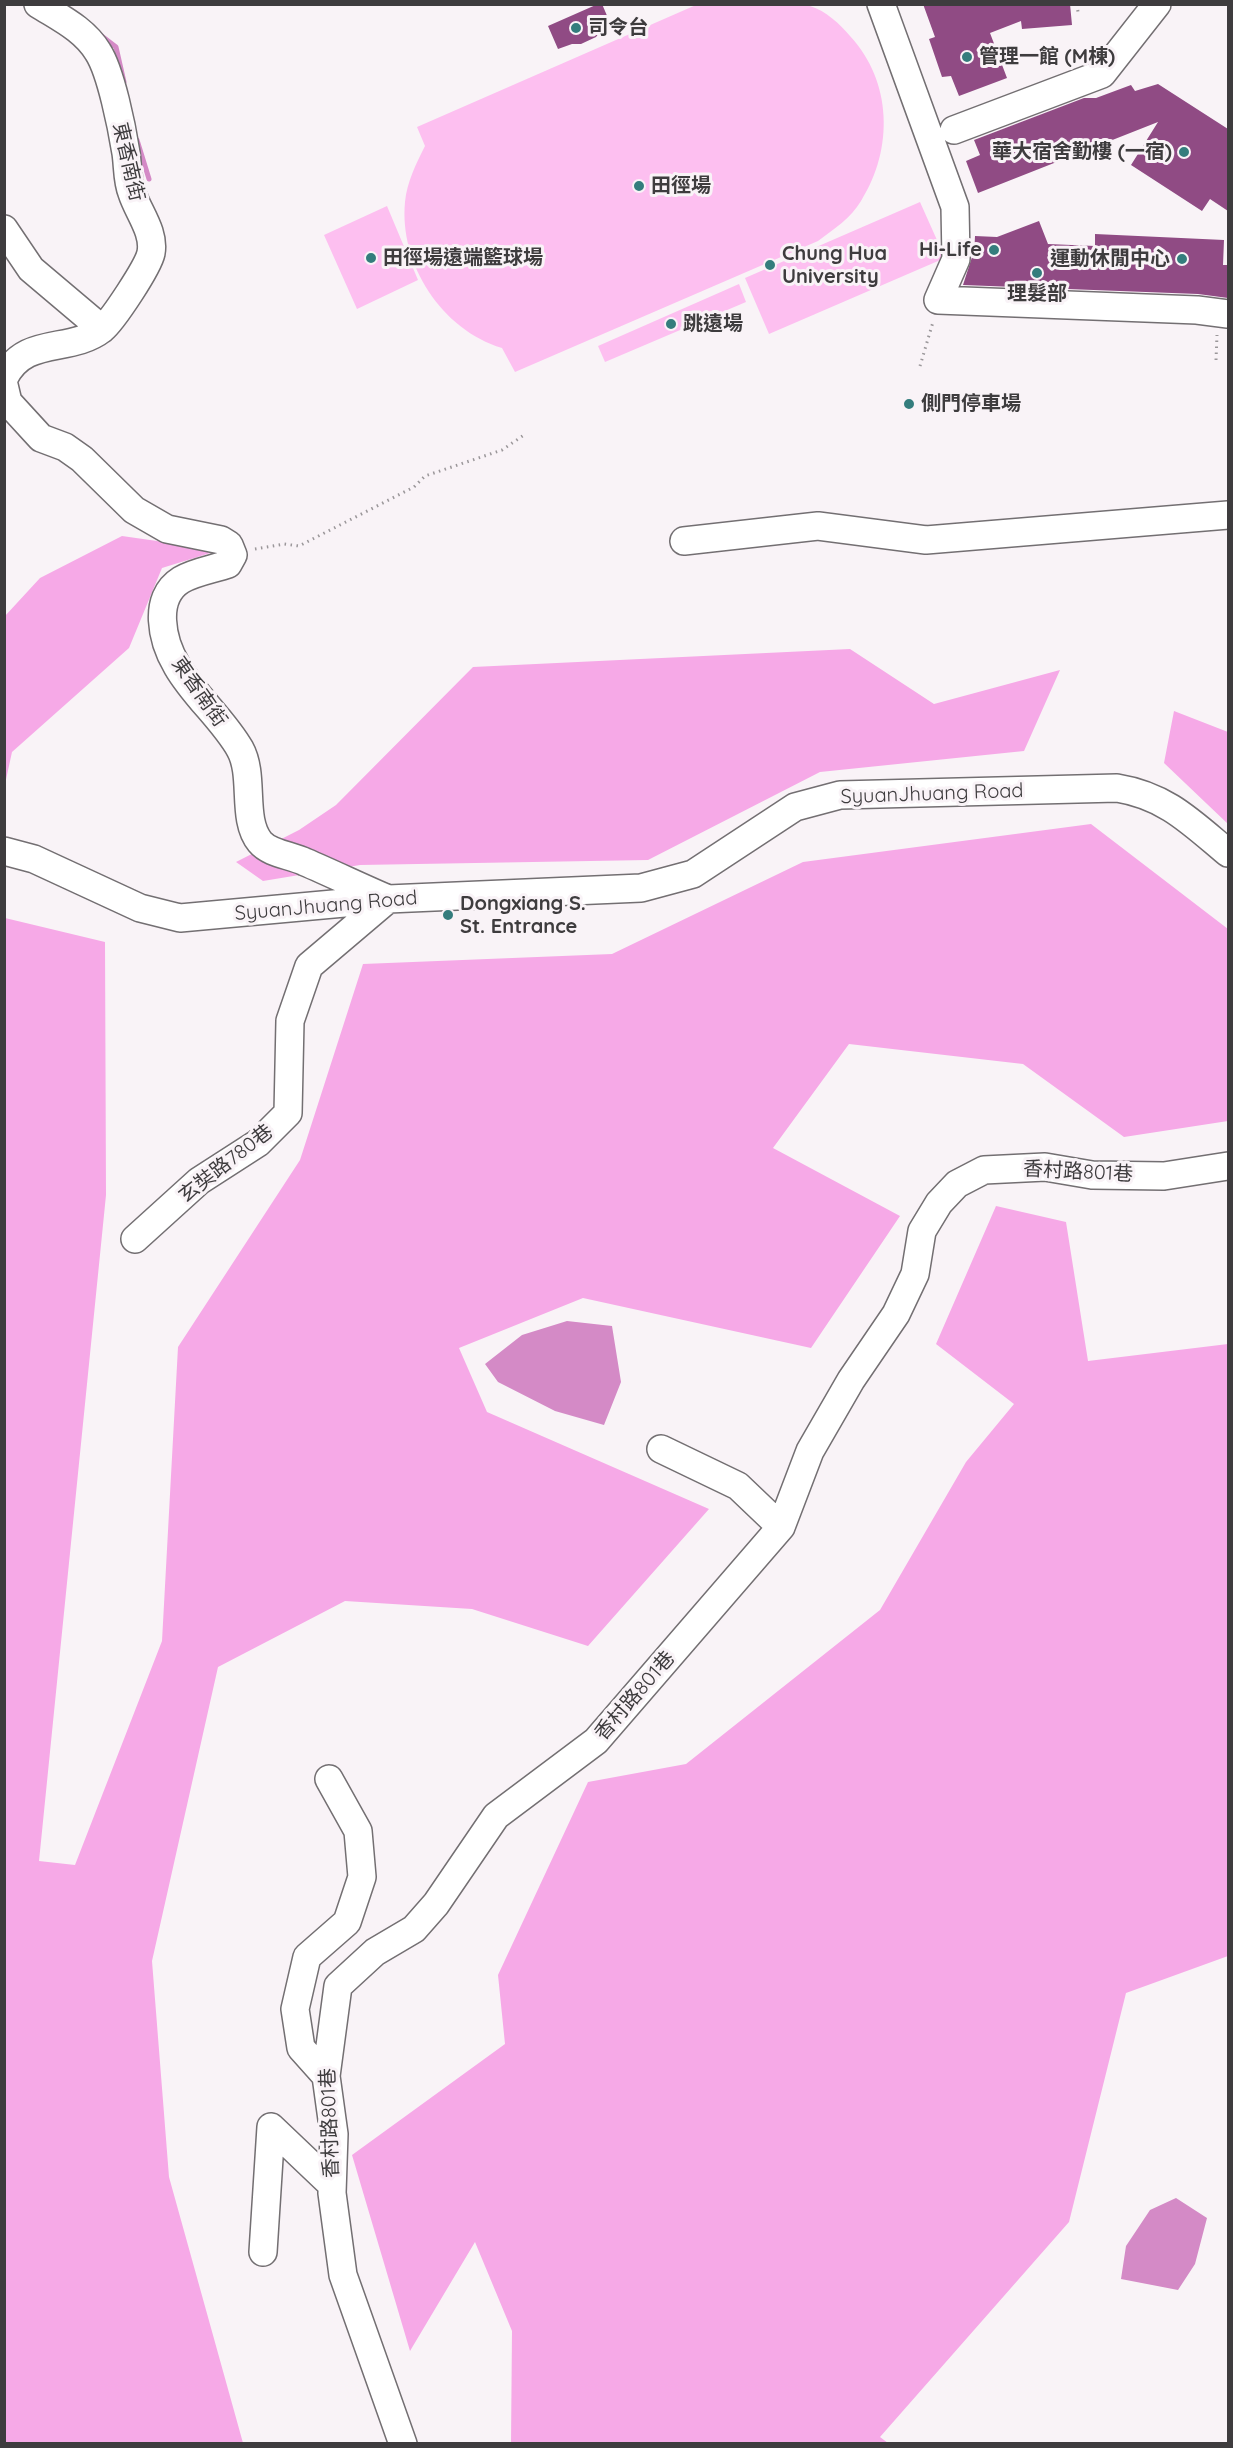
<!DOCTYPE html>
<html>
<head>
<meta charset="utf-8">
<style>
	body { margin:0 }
	#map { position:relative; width:1233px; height:2448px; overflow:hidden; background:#f9f3f7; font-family:Quicksand,sans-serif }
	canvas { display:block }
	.frame { position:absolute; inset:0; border:6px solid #3e3c3e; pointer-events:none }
</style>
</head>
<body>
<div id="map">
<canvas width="1233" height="2448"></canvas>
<div class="frame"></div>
</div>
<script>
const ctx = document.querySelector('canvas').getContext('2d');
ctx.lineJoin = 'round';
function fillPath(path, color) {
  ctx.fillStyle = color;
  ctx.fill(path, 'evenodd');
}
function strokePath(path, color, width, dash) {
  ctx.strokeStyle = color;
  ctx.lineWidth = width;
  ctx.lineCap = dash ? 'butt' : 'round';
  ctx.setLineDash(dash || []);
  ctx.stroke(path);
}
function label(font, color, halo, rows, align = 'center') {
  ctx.font = font + ' Quicksand,"Noto Sans TC",sans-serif';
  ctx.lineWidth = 6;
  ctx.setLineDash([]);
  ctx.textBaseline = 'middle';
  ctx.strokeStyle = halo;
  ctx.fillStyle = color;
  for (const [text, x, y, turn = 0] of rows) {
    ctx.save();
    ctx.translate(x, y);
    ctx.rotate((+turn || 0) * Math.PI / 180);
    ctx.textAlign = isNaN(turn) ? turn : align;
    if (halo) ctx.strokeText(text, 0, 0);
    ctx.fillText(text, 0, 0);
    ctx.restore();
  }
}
fillPath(new Path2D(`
	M696,5C723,4 751,4 778,4C788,4 801,2 810,6C826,11 840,24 850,36C892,81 894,149 861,201C851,218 834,229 818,241L515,372L502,348C442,330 399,264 405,202C407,182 416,164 425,146L417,127Z
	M920,202L945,258L769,334L745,278Z
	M387,206L418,280L357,309L324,235Z
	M739,284L746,302L605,362L598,346Z`), '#fdbff0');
fillPath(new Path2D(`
	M122,536L220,550L162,568L129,648L12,752L5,784V616L40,578Z
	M850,649L934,704L1060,670L1024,751L820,772L648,860L360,865L263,881L236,862L299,830L336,805L473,667Z
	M1174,711L1228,732V824L1164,763Z
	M1091,824L1228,929V1121L1124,1137L1023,1064L849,1044L773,1148L900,1216L811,1348L583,1298L459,1348L487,1412L709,1509L588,1646L472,1609L345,1601L218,1667L152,1961L169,2177L243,2443H5V918L105,942L106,1195L39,1861L75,1865L162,1641L178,1347L300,1160L363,964L612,954L803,862Z
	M996,1206L1066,1222L1088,1361L1228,1344V1956L1126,1993L1069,2222L880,2437L888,2443H511L512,2331L475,2242L410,2351L352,2155L505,2044L498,1975L588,1782L686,1764L880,1610L966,1462L1014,1404L936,1344Z`), '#f6a9e7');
fillPath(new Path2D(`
	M567,1321L612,1326L621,1382L604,1425L555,1411L498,1382L485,1364L522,1335Z
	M1176,2198L1207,2218L1195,2264L1178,2290L1121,2279L1126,2246L1150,2210Z`), '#d48ac6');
strokePath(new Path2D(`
	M99,34L116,47L124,82
	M137,140L149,179`), '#d48ac6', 5);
fillPath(new Path2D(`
	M598,4H602L611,25L602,29L596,37L581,44H572L558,49L548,26Z
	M923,4H1070L1072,25L1022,29L1021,21L990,33L1007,78L959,96L951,76L942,77L929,39L935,37Z
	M1158,84L1228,129V211L1210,199L1202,211L1131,165L1158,122L978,193L966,161L980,155L974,140L1084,98H1096L1131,85L1135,91Z
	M1039,221L1048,244L1095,246V234L1224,240L1223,265H1228V298L1198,294L963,285L972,257H974L975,236L997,237Z`), '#904b84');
const minor = new Path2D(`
	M881,4L955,207L956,259L938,300L1197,310L1228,314
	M954,130L1102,74L1157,4
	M4,229L31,269L102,329
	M4,378C25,335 70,354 102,329C113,320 148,267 151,253C155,232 138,212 132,193C127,181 128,166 126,153C122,128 111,72 98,52C84,29 60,18 38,4
	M4,385L8,402L41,438L65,447L82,459L134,510L167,529L221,540L229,545L233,555L228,564C214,569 194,572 181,580C152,598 162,641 177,666C194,696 223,719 240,749C255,776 241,819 260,842C270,854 291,855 305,862C333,874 360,887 388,899L309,966L290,1021L288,1113L258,1143L199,1181L135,1239
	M684,541L818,526L926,540L1228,515
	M4,851L34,859L140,908L180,918L388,899L641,888L693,874L795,807L840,795L1117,788C1166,796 1191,822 1228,853
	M661,1449L738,1486L781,1527
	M326,2076L301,2048L295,2009L307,1957L347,1922L362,1877L358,1831L329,1779
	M263,2252L271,2127L332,2185
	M403,2444L343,2275L332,2193L334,2134L326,2076L338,1986L375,1952L414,1929L436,1904L496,1816L596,1741L781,1527L810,1451L851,1380L896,1314L915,1274L922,1231L939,1203L957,1184L984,1170L1045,1167L1092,1175L1164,1176L1228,1166`);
strokePath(minor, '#736f72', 30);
strokePath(new Path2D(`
	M1077,4L1078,12
	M1216,360L1217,335
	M920,366L933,322
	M255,549L284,544L299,546L414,487L425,476L502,450L524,435`), '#9b979a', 3, [1.5, 4.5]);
strokePath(minor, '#fff', 27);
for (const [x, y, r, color] of [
	[576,28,6,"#347d7d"],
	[967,57,6,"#347d7d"],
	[1184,152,6,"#347d7d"],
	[639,186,6,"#347d7d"],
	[994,250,6,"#347d7d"],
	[371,258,6,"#347d7d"],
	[1182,259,6,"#347d7d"],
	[770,265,6,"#347d7d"],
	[1037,273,6,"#347d7d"],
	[671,324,6,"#347d7d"],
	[909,404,6,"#347d7d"],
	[448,915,6,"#347d7d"]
]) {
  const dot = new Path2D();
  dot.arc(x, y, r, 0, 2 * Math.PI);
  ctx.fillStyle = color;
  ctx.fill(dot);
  strokePath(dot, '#f9f3f7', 2);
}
label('bold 20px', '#3e3c3e', '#f9f3f7', [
	["司令台",588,28],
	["管理一館 (M棟)",979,57],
	["華大宿舍勤樓 (一宿)",1172,152,"right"],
	["田徑場",651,186],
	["Hi-Life",982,250,"right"],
	["Chung Hua",782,254],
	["University",782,277],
	["田徑場遠端籃球場",383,258],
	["運動休閒中心",1170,259,"right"],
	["理髮部",1037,294,"center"],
	["跳遠場",683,324],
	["側門停車場",921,404],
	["Dongxiang S.",460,904],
	["St. Entrance",460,927]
], 'left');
label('20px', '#3e3c3e', '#f9f3f7', [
	["東香南街",128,162,77],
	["東香南街",199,692,55],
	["SyuanJhuang Road",932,794,-2],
	["SyuanJhuang Road",326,906,-5],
	["玄奘路780巷",226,1164,-38],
	["香村路801巷",1078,1172,3],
	["香村路801巷",635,1696,-49],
	["香村路801巷",330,2123,-92]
]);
</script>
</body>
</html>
